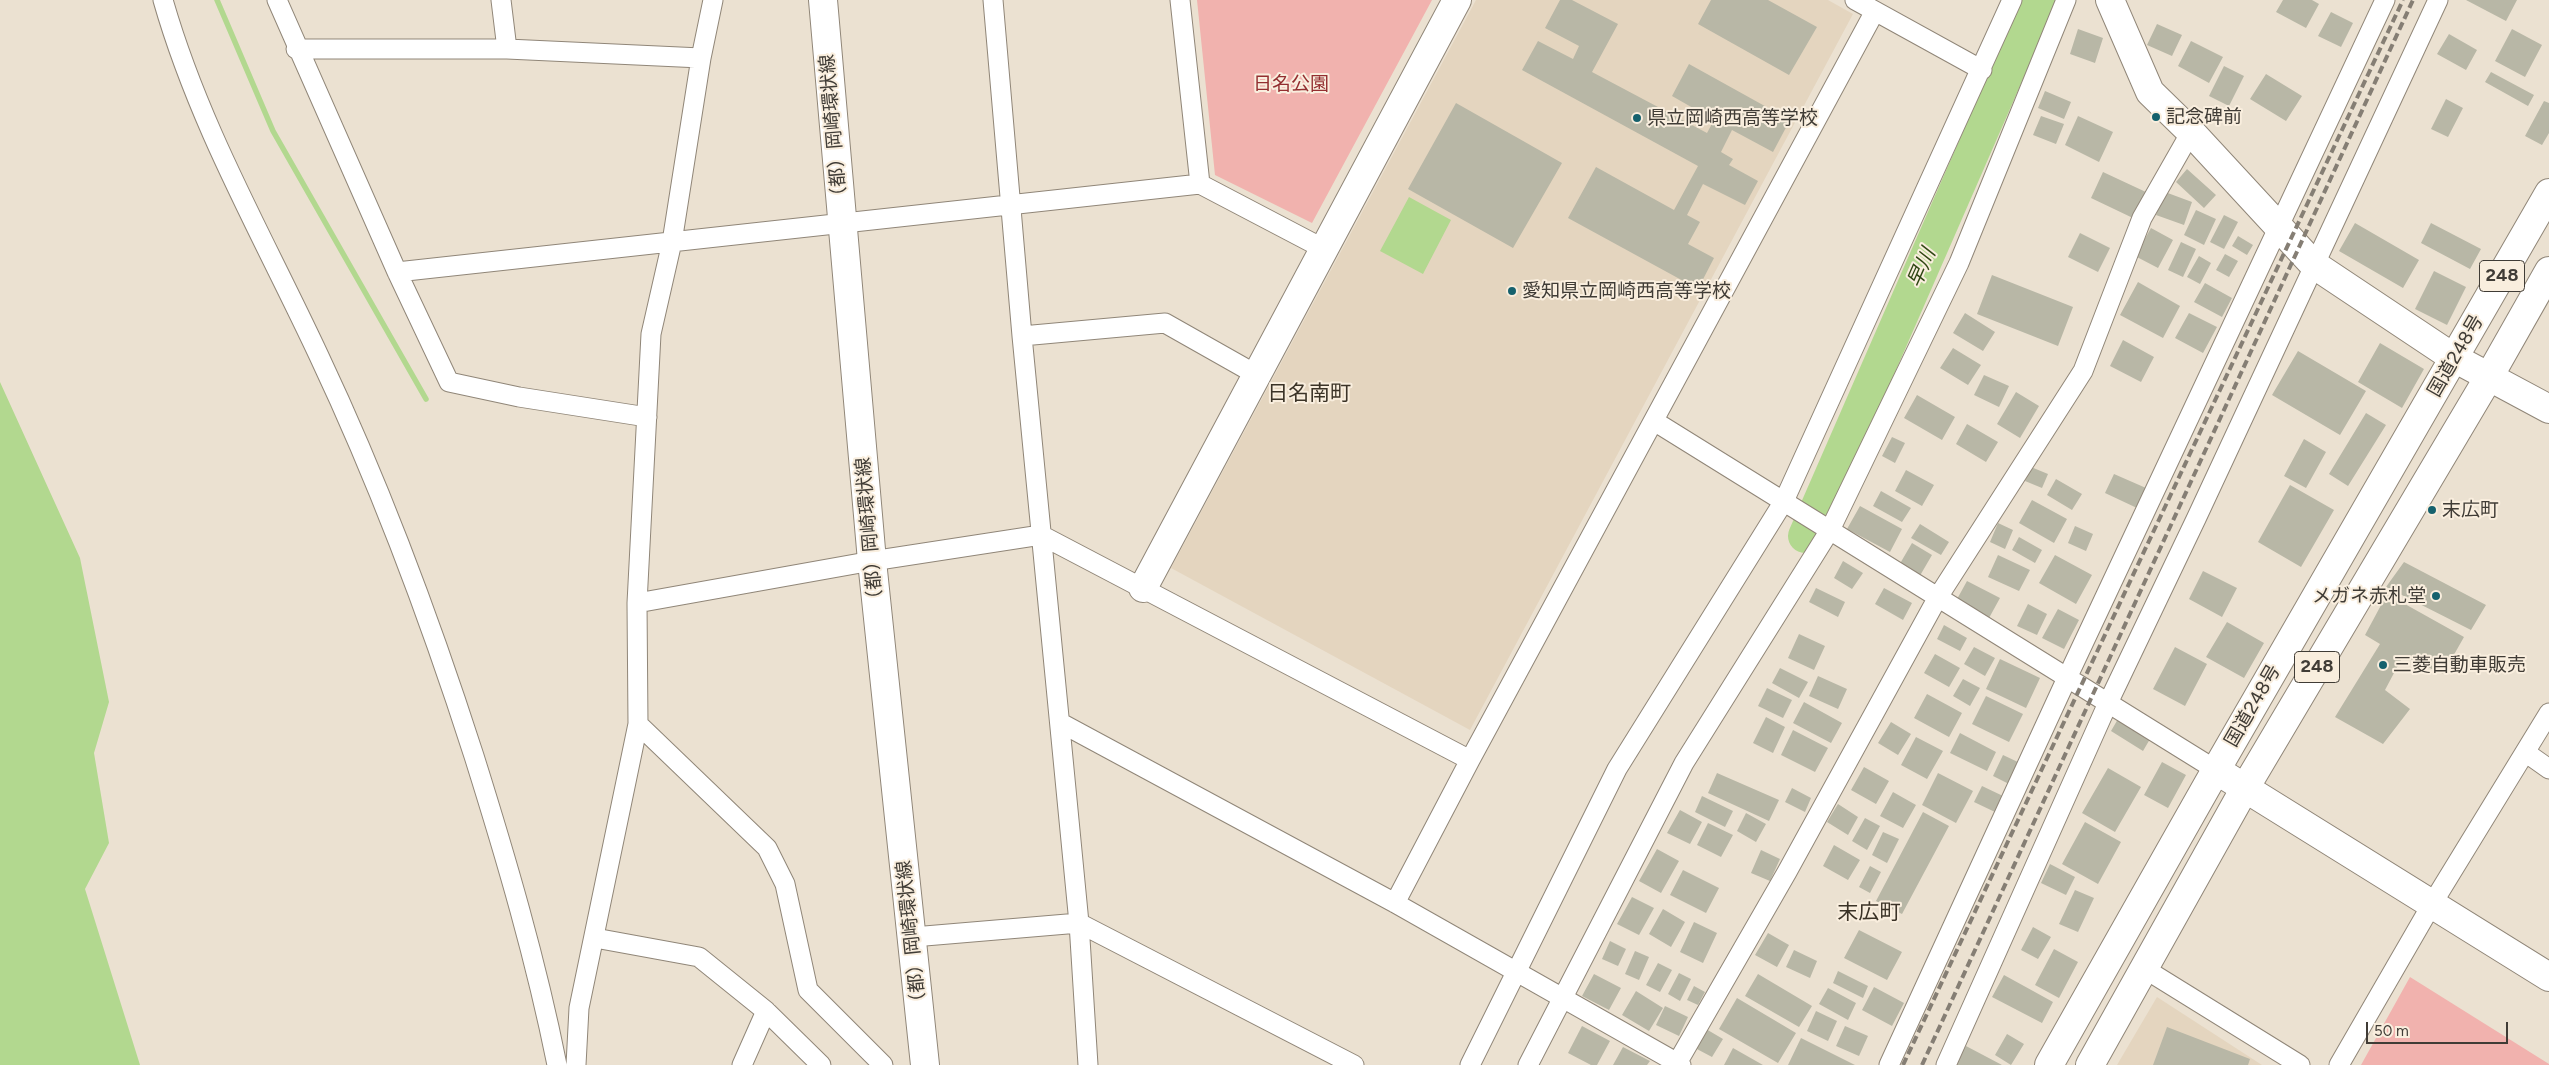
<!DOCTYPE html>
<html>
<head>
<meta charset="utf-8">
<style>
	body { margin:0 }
	#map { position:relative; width:2549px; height:1065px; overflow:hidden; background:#ebe1d1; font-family:Figtree,sans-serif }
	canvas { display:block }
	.scale { position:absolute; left:2366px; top:1022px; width:142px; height:22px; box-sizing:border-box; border:2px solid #403c36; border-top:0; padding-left:6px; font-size:15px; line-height:18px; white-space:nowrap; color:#403c36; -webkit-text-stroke:4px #f9eede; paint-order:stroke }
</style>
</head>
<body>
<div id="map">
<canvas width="2549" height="1065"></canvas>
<div class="scale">50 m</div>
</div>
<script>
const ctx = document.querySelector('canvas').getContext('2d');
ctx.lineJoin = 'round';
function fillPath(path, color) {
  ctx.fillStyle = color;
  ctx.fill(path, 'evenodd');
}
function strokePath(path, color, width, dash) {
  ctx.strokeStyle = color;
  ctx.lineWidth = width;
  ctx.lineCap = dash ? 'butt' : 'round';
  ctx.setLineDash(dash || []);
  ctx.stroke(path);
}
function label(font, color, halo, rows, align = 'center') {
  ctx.font = font + ' Figtree,"Noto Sans JP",sans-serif';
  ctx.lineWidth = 4;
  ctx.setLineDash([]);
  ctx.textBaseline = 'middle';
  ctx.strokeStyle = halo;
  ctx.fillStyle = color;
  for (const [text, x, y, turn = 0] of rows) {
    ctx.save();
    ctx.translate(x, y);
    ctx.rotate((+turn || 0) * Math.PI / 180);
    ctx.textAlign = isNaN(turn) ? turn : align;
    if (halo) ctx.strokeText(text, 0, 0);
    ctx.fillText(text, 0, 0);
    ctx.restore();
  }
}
fillPath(new Path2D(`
	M1476,0H1828L1853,14L1470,730L1171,568Z
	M2157,997L2262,1065H2117Z`), '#e4d5bf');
fillPath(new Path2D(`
	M1197,0H1432L1312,223L1215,175Z
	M2410,977L2549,1064V1065H2361Z`), '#f1b2ae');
fillPath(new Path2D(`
	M1409,197L1451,220L1423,274L1380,251Z
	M0,382L80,558L109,702L94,753L109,843L85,889L140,1065H0Z`), '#b2d88f');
strokePath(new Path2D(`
	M217,0L273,131L426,399`), '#b2d88f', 5.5);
strokePath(new Path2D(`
	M1805,536L2039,0`), '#b2d88f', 34);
fillPath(new Path2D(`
	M1560,0H1572L1618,24L1592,72L1707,133L1714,120L1672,96L1689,64L1790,120L1773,152L1732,130L1721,152L1733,159L1729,165L1758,181L1745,205L1703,184L1687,215L1700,222L1688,244L1714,258L1698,289L1568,218L1596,167L1674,210L1698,166L1522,70L1538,41L1573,59L1579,46L1545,28Z
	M1711,0H1768L1817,27L1789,75L1698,24Z
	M2283,0H2312L2319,4L2306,28L2276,12Z
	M2466,0H2517L2506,21Z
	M2331,12L2353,23L2341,47L2318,36Z
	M2157,24L2182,35L2172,56L2147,45Z
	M2078,29L2103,38L2095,63L2070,54Z
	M2512,29L2542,45L2525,77L2495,61Z
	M2449,34L2477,50L2466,70L2437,54Z
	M2191,41L2223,57L2209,83L2178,66Z
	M2224,66L2244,76L2229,106L2209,96Z
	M2491,72L2534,95L2528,106L2485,82Z
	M2266,74L2302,96L2286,121L2250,99Z
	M2045,91L2071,102L2064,119L2038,108Z
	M2446,99L2463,108L2448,137L2431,129Z
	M2544,101L2549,103V133L2542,145L2525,136Z
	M1456,103L1562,163L1513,248L1408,189Z
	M2041,116L2064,124L2056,144L2033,135Z
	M2078,116L2113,132L2099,162L2065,145Z
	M2187,169L2216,195L2204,208L2176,182Z
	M2103,172L2148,193L2135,219L2091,198Z
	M2165,192L2192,202L2184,225L2156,215Z
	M2196,210L2216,219L2204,245L2184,235Z
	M2224,215L2238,222L2224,249L2210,242Z
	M2355,223L2419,260L2403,288L2339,251Z
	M2431,223L2481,249L2470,269L2421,243Z
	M2151,228L2173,240L2158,268L2135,256Z
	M2080,233L2110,248L2098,272L2068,257Z
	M2238,236L2253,245L2247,255L2232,246Z
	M2181,242L2196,249L2183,277L2168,270Z
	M2225,254L2238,261L2229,277L2216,270Z
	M2199,256L2211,263L2200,284L2187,277Z
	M2434,271L2466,287L2447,325L2415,309Z
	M1992,275L2073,307L2058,346L1977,314Z
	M2138,282L2180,306L2163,338L2120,315Z
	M2205,283L2232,298L2222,317L2194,302Z
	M1965,313L1995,332L1983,351L1953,333Z
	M2189,313L2217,327L2203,353L2175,338Z
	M2123,340L2154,357L2141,382L2110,366Z
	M2380,343L2424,369L2402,408L2358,382Z
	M1953,348L1981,365L1968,385L1940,368Z
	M2298,351L2366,391L2340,435L2272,395Z
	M1984,375L2009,386L1999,407L1974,395Z
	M2016,392L2039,406L2020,438L1997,424Z
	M1917,395L1955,417L1942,440L1904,418Z
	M2366,413L2386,425L2348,486L2329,474Z
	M1967,424L1998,442L1986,462L1956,444Z
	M1892,437L1905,443L1895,463L1882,456Z
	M2304,439L2326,452L2306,488L2284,476Z
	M2031,467L2048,474L2042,488L2025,481Z
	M1906,470L1934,485L1922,506L1895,491Z
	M2114,474L2146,488L2137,508L2105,493Z
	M2056,479L2082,494L2072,510L2047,495Z
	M2290,485L2334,510L2301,567L2258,542Z
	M1881,491L1911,508L1902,522L1873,506Z
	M2032,500L2067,519L2054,543L2019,523Z
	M1860,506L1902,529L1890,552L1847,529Z
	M1998,523L2013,530L2005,549L1990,542Z
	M1920,524L1949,542L1941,555L1911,538Z
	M2075,526L2093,534L2086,551L2068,543Z
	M2019,537L2042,550L2035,563L2012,550Z
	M1912,543L1932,555L1918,579L1898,567Z
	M1998,555L2030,570L2019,591L1988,577Z
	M2055,555L2092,575L2076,604L2039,583Z
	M1843,561L1863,573L1852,589L1834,578Z
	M2404,562L2486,605L2471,630L2386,587Z
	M2203,571L2237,588L2222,617L2189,599Z
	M1967,581L2000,598L1989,618L1956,601Z
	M1816,588L1845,602L1838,617L1809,602Z
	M1884,588L1912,603L1903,620L1875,604Z
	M2387,594L2464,637L2443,674L2403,656L2385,690L2410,709L2383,744L2335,717L2380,644L2365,635Z
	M2028,604L2047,614L2037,635L2017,626Z
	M2058,609L2079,620L2064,649L2042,638Z
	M2227,622L2264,643L2244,678L2206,657Z
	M1944,625L1967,638L1960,651L1937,639Z
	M1799,634L1825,646L1814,670L1788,658Z
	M1974,647L1995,658L1985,676L1964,664Z
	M2175,647L2207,664L2185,706L2153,689Z
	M1935,654L1960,668L1949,687L1924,673Z
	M2000,659L2040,678L2026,708L1986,689Z
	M1780,668L1808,682L1799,698L1772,683Z
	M1818,676L1847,689L1838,709L1809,696Z
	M1963,679L1980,688L1970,706L1953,696Z
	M1767,688L1792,700L1783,718L1758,706Z
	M1927,694L1962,713L1949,737L1914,718Z
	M1986,696L2023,714L2009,742L1972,724Z
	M1804,702L1842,723L1831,743L1793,723Z
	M1766,717L1785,727L1773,753L1753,743Z
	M2118,719L2150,739L2143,751L2111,731Z
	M1891,722L1911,734L1898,755L1878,743Z
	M1793,730L1828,748L1815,772L1781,755Z
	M1960,733L1996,752L1987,771L1950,753Z
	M1916,737L1943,751L1927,779L1901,765Z
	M2003,755L2020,763L2009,784L1993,776Z
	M2162,762L2186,775L2168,808L2144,795Z
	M1864,767L1889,781L1876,804L1851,790Z
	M2108,768L2141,787L2115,832L2082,813Z
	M1717,773L1779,800L1769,821L1708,793Z
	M1938,773L1973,791L1956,823L1922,805Z
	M1982,786L2003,796L1995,812L1974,802Z
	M1792,788L1811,798L1805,812L1785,802Z
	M1893,792L1916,805L1903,828L1880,816Z
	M1702,796L1733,811L1725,827L1695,812Z
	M1838,804L1858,817L1848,835L1827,822Z
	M1680,810L1702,822L1690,844L1667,833Z
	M1923,812L1949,826L1902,914L1876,901Z
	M1746,813L1766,824L1756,842L1737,831Z
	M1865,818L1880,826L1867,850L1852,841Z
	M2085,822L2121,842L2098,884L2062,864Z
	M1708,823L1733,835L1721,857L1697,845Z
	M1883,832L1899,839L1887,863L1872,855Z
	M1834,845L1860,860L1848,880L1823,866Z
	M1657,849L1679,861L1661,893L1639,881Z
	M1761,850L1780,859L1770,881L1751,873Z
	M2050,864L2075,877L2066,895L2041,883Z
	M1870,866L1881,872L1870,893L1859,887Z
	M1683,870L1719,888L1706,913L1670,895Z
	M2075,890L2094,898L2078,932L2059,924Z
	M1632,897L1654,908L1639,935L1617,924Z
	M1663,909L1685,922L1671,947L1649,934Z
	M1694,922L1717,933L1703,963L1680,952Z
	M2033,927L2051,937L2038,959L2021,950Z
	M1859,930L1902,952L1887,980L1844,958Z
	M1768,933L1789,945L1777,967L1755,955Z
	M1610,941L1626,949L1618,966L1602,959Z
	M2054,949L2078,962L2059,998L2035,985Z
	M1794,950L1817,961L1810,978L1786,967Z
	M1635,951L1649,957L1639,980L1625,974Z
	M1658,963L1672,970L1660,992L1646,985Z
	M1838,971L1868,986L1863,998L1833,983Z
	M1679,973L1691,979L1680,1001L1668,994Z
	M1594,974L1621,988L1609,1010L1582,996Z
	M1758,974L1812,1006L1799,1027L1745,996Z
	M2004,975L2053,1002L2042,1023L1992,997Z
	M1694,986L1705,992L1698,1005L1687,1000Z
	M1874,987L1904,1003L1892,1026L1862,1010Z
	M1828,988L1856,1003L1848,1020L1819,1004Z
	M1636,991L1663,1008L1649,1031L1622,1015Z
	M1737,998L1796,1033L1778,1063L1719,1029Z
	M1665,1006L1688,1017L1679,1036L1656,1025Z
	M1816,1011L1837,1021L1828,1041L1807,1031Z
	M1582,1026L1610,1041L1597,1065H1591L1568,1053Z
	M1845,1026L1868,1036L1859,1056L1836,1046Z
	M2167,1027L2250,1059L2248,1065H2153Z
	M1706,1029L1723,1039L1712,1057L1695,1048Z
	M2007,1034L2024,1044L2011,1065L1995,1055Z
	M1801,1038L1855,1065H1788Z
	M1966,1046L2002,1065H1955Z
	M1623,1047L1650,1061L1647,1065H1613Z
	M1733,1048L1763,1065H1724Z`), '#b8b7a6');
const street = new Path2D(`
	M163,0C199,126 264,238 319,356C380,485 430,619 474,756C506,858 536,960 557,1065
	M277,0L397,272L449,382L519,397L647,417
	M501,0L507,49
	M993,0L1022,336L1079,923L1088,1065
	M1180,0L1200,184
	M1855,0L1982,70
	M296,49H507L701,58
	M397,272L1200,184L1324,249
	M1022,336L1165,323L1257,375
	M1654,421L2216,770
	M637,603L872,561L1041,535L1470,760
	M1061,723L1395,903L1681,1065
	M638,724L767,848L785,884L808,990L883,1065
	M2525,752L2549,769
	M1395,903L1470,760L1875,11
	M913,937L1079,923L1354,1065
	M595,938L699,957L766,1011L821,1065
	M2145,969L2300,1065
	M576,1065L579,1008L638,724L637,603L651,334L672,242L701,58L713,0
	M742,1065L766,1011
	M1470,1065L1617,769L1784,501L2012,0
	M1528,1065L1684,763L1830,530L1959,263L2066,0
	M1676,1065L1787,872L1938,597L2083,371L2142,218L2191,132
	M1889,1065L2067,678L2385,0
	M1946,1065L2108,703L2196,519L2438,0
	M2339,1065L2432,904L2549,713`);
const secondary = new Path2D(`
	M823,0L872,561L925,1065
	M2110,0L2150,92L2191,132L2313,264L2454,358L2549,409
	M1143,588L1457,0
	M2216,770L2549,977`);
const highway = new Path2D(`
	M2049,1065L2216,770L2549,193
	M2090,1065L2245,788L2490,375L2549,271`);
strokePath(street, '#908678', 21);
strokePath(secondary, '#908678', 30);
strokePath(highway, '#908678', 30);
strokePath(street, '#fff', 19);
strokePath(secondary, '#fff', 28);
strokePath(highway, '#fff', 28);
strokePath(new Path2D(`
	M1903,1065L2403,0
	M1922,1065L2413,0`), '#857e74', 4, [8, 4]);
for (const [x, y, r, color] of [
	[2156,117,5,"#15616d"],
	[1637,118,5,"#15616d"],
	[1512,291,5,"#15616d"],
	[2432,510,5,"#15616d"],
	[2436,596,5,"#15616d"],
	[2383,665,5,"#15616d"]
]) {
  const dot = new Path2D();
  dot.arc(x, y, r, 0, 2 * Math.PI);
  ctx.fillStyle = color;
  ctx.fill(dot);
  strokePath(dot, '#f9eede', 2);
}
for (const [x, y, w] of [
	[2502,276,45],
	[2317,667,45]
]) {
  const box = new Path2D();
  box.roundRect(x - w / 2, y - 15.5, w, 31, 4);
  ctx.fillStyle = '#f9eede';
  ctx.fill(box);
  strokePath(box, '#403c36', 1);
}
label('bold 18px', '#403c36', null, [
	["248",2502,276],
	["248",2317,667]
]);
label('19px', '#932e30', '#f9eede', [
	["日名公園",1291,84]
]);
label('19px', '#403c36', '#f9eede', [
	["記念碑前",2166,117],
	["県立岡崎西高等学校",1647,118],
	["愛知県立岡崎西高等学校",1522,291],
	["末広町",2442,510],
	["メガネ赤札堂",2426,596,"right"],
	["三菱自動車販売",2393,665]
], 'left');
label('19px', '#403c36', '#f9eede', [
	["（都）岡崎環状線",834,130,-95],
	["国道248号",2456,356,-60],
	["（都）岡崎環状線",870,533,-95],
	["国道248号",2253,706,-60],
	["（都）岡崎環状線",912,936,-96]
]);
label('italic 20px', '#2f4613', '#f9eede', [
	["早川",1922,268,-66]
]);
label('21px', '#3b3327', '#f9eede', [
	["日名南町",1309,394],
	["末広町",1869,913]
]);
</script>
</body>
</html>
